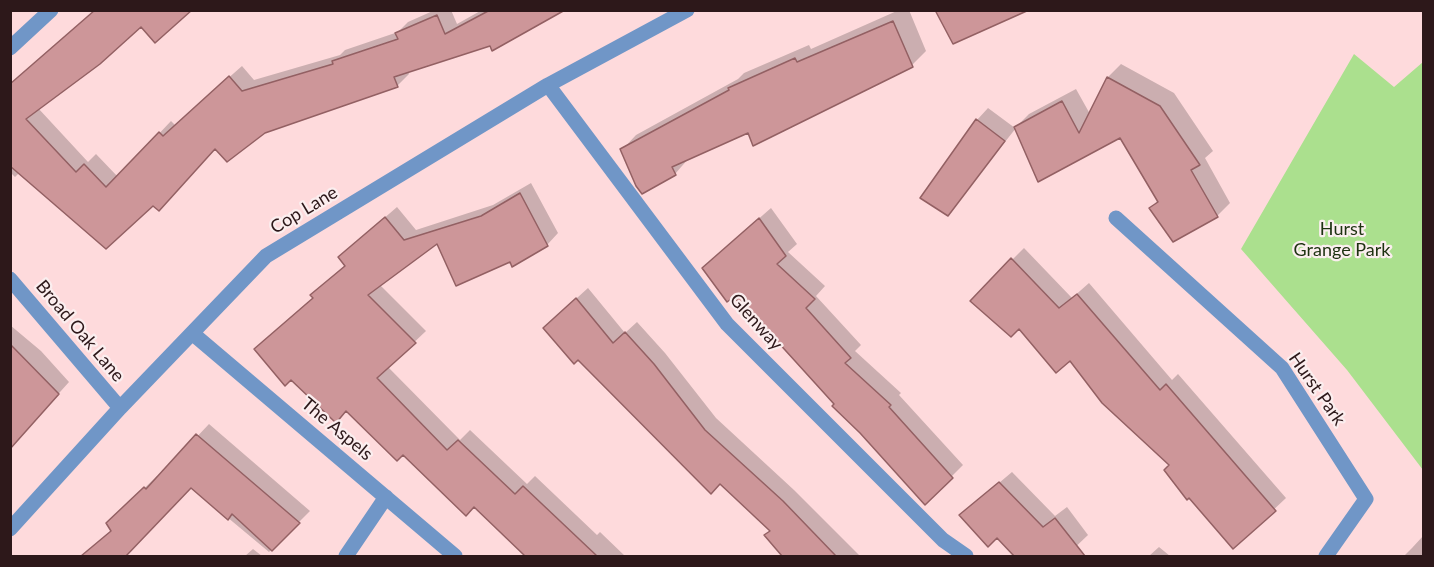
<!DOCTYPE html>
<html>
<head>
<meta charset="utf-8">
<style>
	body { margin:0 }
	#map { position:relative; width:1434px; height:567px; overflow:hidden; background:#fedadc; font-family:Lato,sans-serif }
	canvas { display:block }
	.frame { position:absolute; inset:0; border:12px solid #2d181a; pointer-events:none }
</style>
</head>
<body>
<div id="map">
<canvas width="1434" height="567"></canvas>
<div class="frame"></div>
</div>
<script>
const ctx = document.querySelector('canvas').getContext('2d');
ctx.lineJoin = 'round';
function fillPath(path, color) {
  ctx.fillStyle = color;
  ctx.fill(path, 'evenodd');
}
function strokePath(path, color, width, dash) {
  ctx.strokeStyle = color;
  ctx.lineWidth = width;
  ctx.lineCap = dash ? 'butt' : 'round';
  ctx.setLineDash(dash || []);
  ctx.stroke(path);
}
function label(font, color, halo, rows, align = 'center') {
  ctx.font = font + ' Lato,sans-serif';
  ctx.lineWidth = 4.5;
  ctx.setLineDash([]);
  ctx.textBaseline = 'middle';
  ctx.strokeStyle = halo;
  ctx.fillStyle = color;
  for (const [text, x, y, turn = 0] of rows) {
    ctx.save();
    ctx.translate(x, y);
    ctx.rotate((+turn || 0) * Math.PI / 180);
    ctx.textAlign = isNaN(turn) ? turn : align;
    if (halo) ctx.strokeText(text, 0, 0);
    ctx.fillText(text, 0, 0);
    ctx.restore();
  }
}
fillPath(new Path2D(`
	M1354,54L1394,87L1423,62V470L1347,370L1241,249Z`), '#abe08e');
fillPath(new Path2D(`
	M435,10H451L457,24L482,10H564L493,49L490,44L408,71L409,74L398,85L216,147L153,204L20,172L15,177L10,172V89L141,25L38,108L88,162L96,154L118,177L171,121L175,125L242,66L254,80L340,55L345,50L398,32L408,22Z
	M899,10H909L926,51L912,65L689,158L675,174L622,150L636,135L738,79L744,73L809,45L811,49Z
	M1121,64L1174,93L1213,151L1205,158L1230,203L1217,216L1151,208L1158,200L1120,136L1038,179L1016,128L948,214L977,120L988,108L1015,128L1029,114L1076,89L1090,114L1108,77Z
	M531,183L558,233L547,245L510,261L438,241L379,284L426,331L388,367L460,440L470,430L527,484L535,476L597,535L600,532L625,556H528L474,505L347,410L312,295L346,264L352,246L397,207L416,230L493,205Z
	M771,208L797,244L788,252L825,286L816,296L861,345L855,351L901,393L899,395L963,465L925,503L734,295L715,257Z
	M1024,248L1072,298L1089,283L1172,380L1178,374L1286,498L1234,547L1171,465L1070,359L972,300Z
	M588,288L625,333L637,322L665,353L716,418L794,490L860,556H784L766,535L771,530L557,316Z
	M10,325L41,351L69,382L10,448Z
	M209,424L310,511L269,552L191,487L125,556H81L113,530L108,523L157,476L158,478Z
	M1012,472L1055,516L1067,507L1088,535L1066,556H1016L997,536L961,515Z
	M1423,536L1424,556H1404L1412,548Z
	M1159,547L1170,556H1149Z
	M253,549L262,556H245Z`), '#0003');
const building = new Path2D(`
	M95,10H192L155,43L141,27L100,64L26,119L76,172L84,164L106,187L159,132L163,136L229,76L242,91L333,64L332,61L398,39L395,33L437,15L445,34L490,10H565L492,51L490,46L394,77L398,87L265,133L227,162L215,149L159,211L153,206L106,249L10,166V84Z
	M935,10H1029L953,44Z
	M893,21L913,67L753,146L748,133L672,167L676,175L642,194L636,186L620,149L729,90L728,88L795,58L797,62Z
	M1107,77L1160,106L1200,165L1191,170L1218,217L1173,242L1149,208L1158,202L1120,138L1038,182L1014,127L1062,101L1079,133Z
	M976,119L1005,141L948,216L920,198Z
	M520,193L548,246L512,267L510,262L456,286L437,244L368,295L416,343L377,378L447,450L458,440L515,494L523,486L597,556H525L474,507L466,516L403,455L397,461L346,411L336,423L291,380L285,386L254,349L313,298L310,295L345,266L338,257L385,217L404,240L481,216Z
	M759,218L786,256L777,264L815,299L806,308L851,358L845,363L891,405L889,407L953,478L925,505L860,433L832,406L834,404L776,340L774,342L734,297L727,302L702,268Z
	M1011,258L1059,308L1077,294L1160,390L1166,384L1276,511L1233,549L1189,498L1187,500L1164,470L1169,465L1102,403L1070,361L1056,373L1019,329L1011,337L970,301Z
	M576,298L613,343L625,332L654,364L705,430L783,501L836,556H782L764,535L770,531L720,484L711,494L578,360L574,364L543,328Z
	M10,344L59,394L10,449Z
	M196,434L300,523L272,551L232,514L228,520L191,488L126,556H81L111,531L106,523L144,487L146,489Z
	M999,482L1043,527L1055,518L1085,556H1014L997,538L988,547L959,515Z`);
fillPath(building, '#cd9699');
strokePath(building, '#936063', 1.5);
strokePath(new Path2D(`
	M10,48L51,10
	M548,85L727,324L943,540L966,556
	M1116,218L1282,368L1366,499L1326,556
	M10,279L120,408
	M192,333L455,556
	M10,529L120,408L266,256L548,85L687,10
	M346,556L386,497`), '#7096c7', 15);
label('18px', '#2d181a', '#fbeeef', [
	["Cop Lane",304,210,-31],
	["Glenway",756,322,48],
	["Broad Oak Lane",80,331,50],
	["Hurst Park",1317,389,55],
	["The Aspels",337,429,40]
]);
label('18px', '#1d3210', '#fbeeef', [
	["Hurst",1342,229],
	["Grange Park",1342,250]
]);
</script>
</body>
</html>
